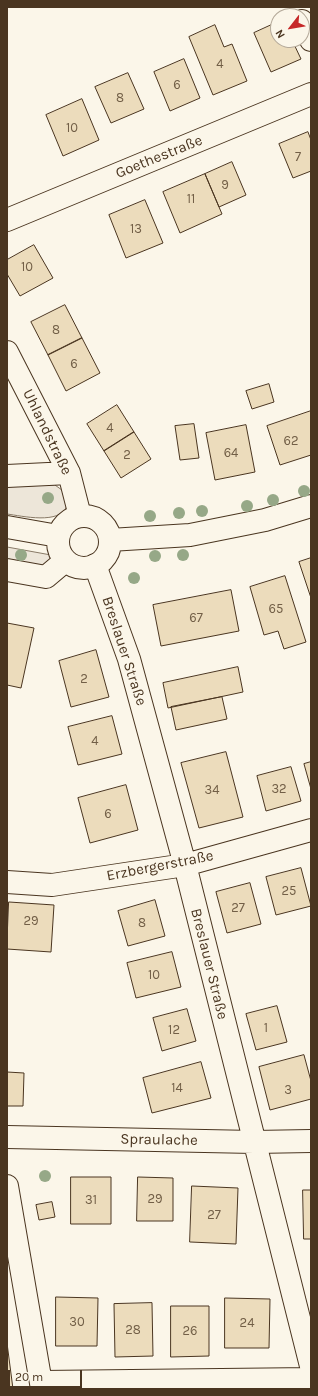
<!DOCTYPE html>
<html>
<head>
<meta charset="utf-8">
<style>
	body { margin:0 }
	#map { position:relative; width:318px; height:1396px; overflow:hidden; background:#fbf6e9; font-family:Karla,sans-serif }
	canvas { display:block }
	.frame { position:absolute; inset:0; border:8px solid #4a3520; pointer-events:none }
	.north { position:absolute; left:270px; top:8px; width:40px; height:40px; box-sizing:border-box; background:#fbf6e9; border:1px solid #b4a999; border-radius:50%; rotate:239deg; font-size:11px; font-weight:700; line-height:16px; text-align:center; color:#4a3520 }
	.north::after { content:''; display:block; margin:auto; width:14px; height:18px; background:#c62828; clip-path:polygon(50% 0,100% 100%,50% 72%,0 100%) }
	.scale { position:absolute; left:8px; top:1370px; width:74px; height:18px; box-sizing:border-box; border:2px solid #4a3520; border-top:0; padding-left:5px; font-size:12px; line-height:14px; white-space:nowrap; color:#4a3520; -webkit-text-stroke:3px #fbf6e9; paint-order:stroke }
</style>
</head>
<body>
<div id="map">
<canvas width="318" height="1396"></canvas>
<div class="frame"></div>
<div class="north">N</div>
<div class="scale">20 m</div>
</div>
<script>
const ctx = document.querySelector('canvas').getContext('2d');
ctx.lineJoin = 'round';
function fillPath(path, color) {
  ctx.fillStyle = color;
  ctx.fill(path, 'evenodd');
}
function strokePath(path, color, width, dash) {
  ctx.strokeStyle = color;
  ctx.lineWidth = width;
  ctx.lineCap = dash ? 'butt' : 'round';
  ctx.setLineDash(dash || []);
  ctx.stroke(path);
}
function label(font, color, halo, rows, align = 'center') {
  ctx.font = font + ' Karla,sans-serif';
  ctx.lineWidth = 3;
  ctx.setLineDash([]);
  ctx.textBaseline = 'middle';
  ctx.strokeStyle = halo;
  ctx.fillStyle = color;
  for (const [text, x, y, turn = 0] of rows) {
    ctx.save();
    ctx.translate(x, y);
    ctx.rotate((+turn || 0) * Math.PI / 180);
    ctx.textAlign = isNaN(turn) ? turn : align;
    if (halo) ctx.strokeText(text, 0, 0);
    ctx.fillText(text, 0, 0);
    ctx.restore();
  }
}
const green = new Path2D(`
	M55,485L66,493C66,497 68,502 67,506C60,525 22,516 7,514V487Z
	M7,547L51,555L54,558L50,568L7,560Z`);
fillPath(green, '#ede6d9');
strokePath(green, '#887966', 1);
const building = new Path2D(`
	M278,22V40H292L301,59L271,72L254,33Z
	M215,25L224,47L232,44L247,81L213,95L189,37Z
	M184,59L200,98L170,111L154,72Z
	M128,73L144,109L111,123L95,87Z
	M82,99L99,140L63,156L46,115Z
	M308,132L311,140V171L293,178L279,144Z
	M232,162L246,195L219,207L205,174Z
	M205,174L222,214L180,233L163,192Z
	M145,200L163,243L126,258L109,215Z
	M34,245L53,278L20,296L7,274V260Z
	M65,305L82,338L48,355L31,322Z
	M82,338L100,373L66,391L48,355Z
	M269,384L274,402L252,409L246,391Z
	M117,405L134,432L104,451L87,424Z
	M311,411V455L280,465L267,426Z
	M194,424L199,458L180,460L175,426Z
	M246,425L255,472L215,480L206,433Z
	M134,432L151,459L121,478L104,451Z
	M311,558V598L299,562Z
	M285,576L306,642L284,649L278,631L264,635L250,587Z
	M231,590L239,631L161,646L153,605Z
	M7,623L34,628L21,688L7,685Z
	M96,650L109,697L71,707L59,661Z
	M238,667L243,692L168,708L163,683Z
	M222,697L227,719L176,730L171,707Z
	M112,716L122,754L78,765L68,727Z
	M226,752L243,817L199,828L181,763Z
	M311,762V789L304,764Z
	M291,767L301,801L266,811L257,776Z
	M126,785L138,830L90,843L78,798Z
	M301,868L311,906L276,915L266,877Z
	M250,883L261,924L227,933L216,892Z
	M155,900L165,936L128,946L118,911Z
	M9,902L54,905L51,952L7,949Z
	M172,952L181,987L136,998L127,963Z
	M277,1006L287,1042L256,1050L246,1014Z
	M187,1009L196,1041L162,1051L153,1018Z
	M304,1055L311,1081V1099L270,1110L259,1067Z
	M201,1062L211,1098L152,1113L143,1078Z
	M7,1072L24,1073L23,1106H7Z
	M71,1177H111V1224H71Z
	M138,1177L173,1178V1221H137Z
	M192,1186L238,1188L236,1244L190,1242Z
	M303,1190H311V1239H304Z
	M52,1202L55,1217L39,1220L36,1205Z
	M56,1297L98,1298L97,1346H56Z
	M225,1298L270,1299L269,1348H225Z
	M152,1303L153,1356L115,1357L114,1304Z
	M171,1306H209V1356L171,1357Z
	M7,1343L13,1389H7Z`);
fillPath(building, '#ecdcbc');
strokePath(building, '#4a3520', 1);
const street = new Path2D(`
	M302,21L311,40
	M7,220L311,94
	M7,352L69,473L80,516
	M7,476L69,473
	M95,565L129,659L185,865L311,1366
	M7,570L46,577L65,561
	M7,882L52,885L185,865L311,830
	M7,1137L254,1142L311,1141
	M7,1186L42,1389
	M42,1382L311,1379`);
const secondary = new Path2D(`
	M58 542a26 26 0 1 1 52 0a26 26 0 1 1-52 0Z
	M7,527L58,536
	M110,540L190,535L265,520L311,506`);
strokePath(street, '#4a3520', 24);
strokePath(secondary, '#4a3520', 24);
strokePath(street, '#fbf6e9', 22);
strokePath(secondary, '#fbf6e9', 22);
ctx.fillStyle = '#96a887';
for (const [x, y] of [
	[304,491],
	[48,498],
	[273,500],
	[247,506],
	[202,511],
	[179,513],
	[150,516],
	[21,555],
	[183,555],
	[155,556],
	[134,578],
	[45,1176]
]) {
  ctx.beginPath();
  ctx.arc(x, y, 6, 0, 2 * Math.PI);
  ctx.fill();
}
label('13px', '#725f47', null, [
	["4",220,64],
	["6",177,85],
	["8",120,98],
	["10",72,128],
	["7",298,157],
	["9",225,185],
	["11",191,199],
	["13",136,229],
	["10",27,267],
	["8",56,330],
	["6",74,364],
	["4",110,428],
	["62",291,441],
	["64",231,453],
	["2",127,455],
	["65",276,609],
	["67",196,618],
	["2",84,679],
	["4",95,741],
	["32",279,789],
	["34",212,790],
	["6",108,814],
	["25",289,891],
	["27",238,908],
	["29",31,921],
	["8",142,923],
	["10",154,975],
	["1",266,1028],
	["12",174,1030],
	["14",177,1088],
	["3",288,1090],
	["29",155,1199],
	["31",91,1200],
	["27",214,1215],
	["30",77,1322],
	["24",247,1323],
	["28",133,1330],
	["26",190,1331]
]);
label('15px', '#4a3520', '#fbf6e9', [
	["Goethestraße",159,157,-22],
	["Uhlandstraße",47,432,64],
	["Breslauer Straße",124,651,72],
	["Erzbergerstraße",160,866,-11],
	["Breslauer Straße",209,964,76],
	["Spraulache",159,1140,1]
]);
</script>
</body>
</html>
